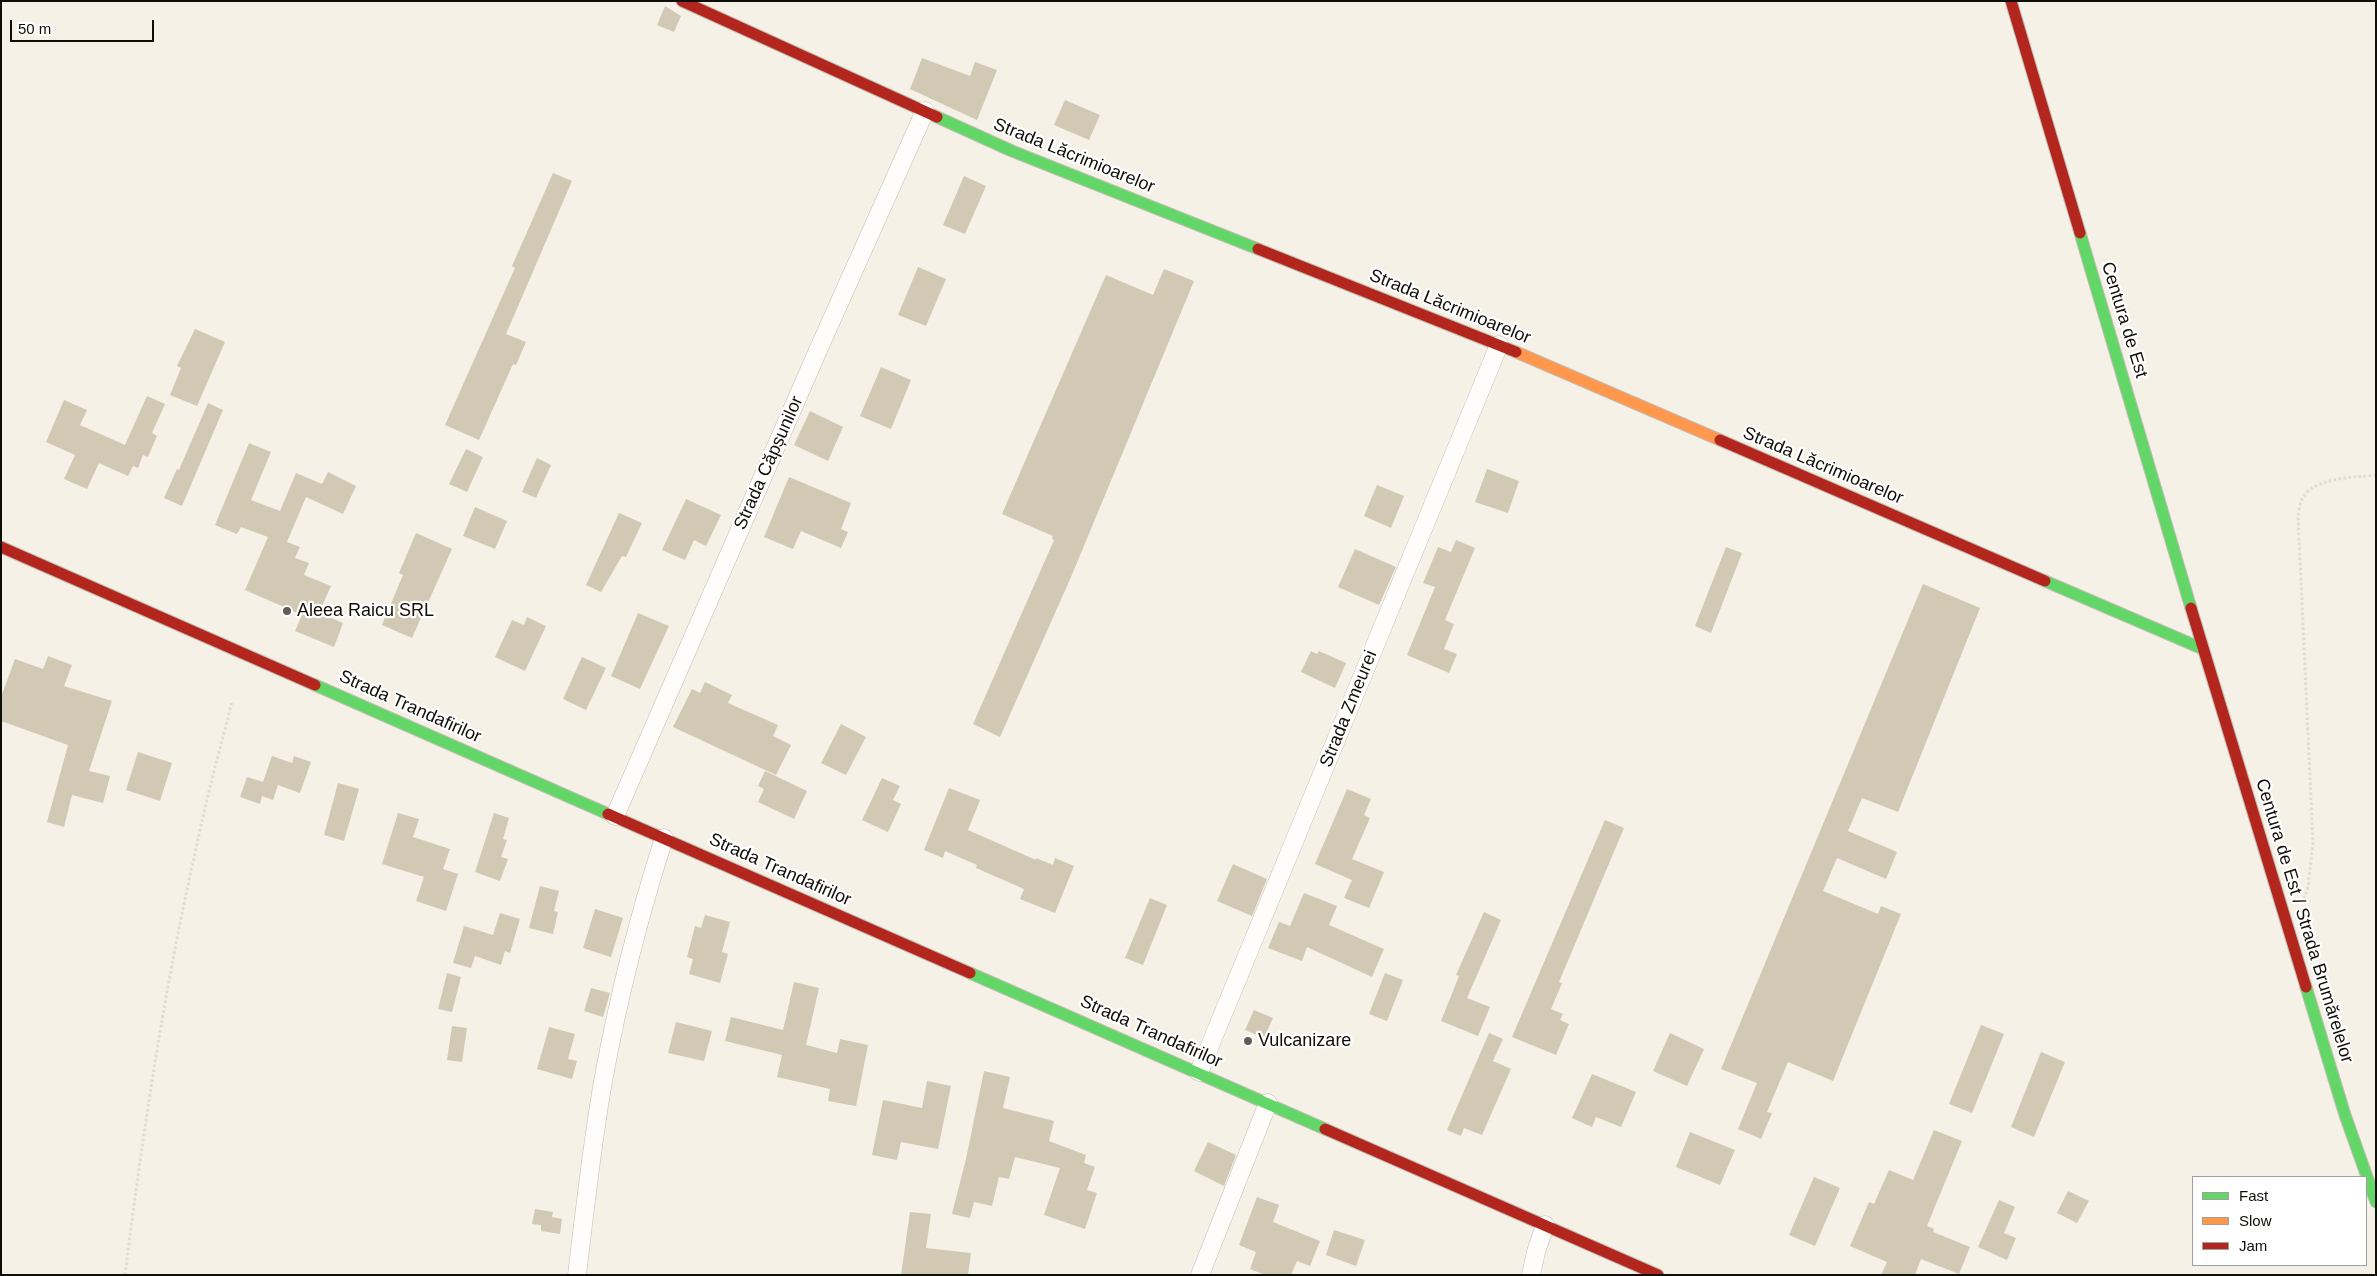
<!DOCTYPE html>
<html>
<head>
<meta charset="utf-8">
<style>
	body { margin:0 }
	#map { position:relative; width:2377px; height:1276px; overflow:hidden; background:#f5f1e6; font-family:Arial,sans-serif }
	canvas { display:block }
	.frame { position:absolute; inset:0; border:2px solid #100e08; pointer-events:none }
	.legend { position:absolute; left:2192px; top:1176px; width:175px; height:90px; box-sizing:border-box; background:#fff; border:1px solid #9f9f9c; margin:0; padding:6px 9px; list-style:none; font-size:15px; color:#100e08 }
	.legend li { display:flex; align-items:center; gap:10px; height:25px }
	.legend b { width:25px; border:1px solid #9f9f9c }
	.scale { position:absolute; left:10px; top:20px; width:144px; height:22px; box-sizing:border-box; border:2px solid #100e08; border-top:0; padding-left:6px; font-size:15px; line-height:18px; white-space:nowrap; color:#100e08; -webkit-text-stroke:4px #fff; paint-order:stroke }
</style>
</head>
<body>
<div id="map">
<canvas width="2377" height="1276"></canvas>
<div class="frame"></div>
<ul class="legend">
<li><b style="height:6px;background:#63d668"></b>Fast</li>
<li><b style="height:6px;background:#ff974d"></b>Slow</li>
<li><b style="height:6px;background:#b3261e"></b>Jam</li>
</ul>
<div class="scale">50 m</div>
</div>
<script>
const ctx = document.querySelector('canvas').getContext('2d');
ctx.lineJoin = 'round';
function fillPath(path, color) {
  ctx.fillStyle = color;
  ctx.fill(path, 'evenodd');
}
function strokePath(path, color, width, dash) {
  ctx.strokeStyle = color;
  ctx.lineWidth = width;
  ctx.lineCap = dash ? 'butt' : 'round';
  ctx.setLineDash(dash || []);
  ctx.stroke(path);
}
function label(font, color, halo, rows, align = 'center') {
  ctx.font = font + ' Arial,sans-serif';
  ctx.lineWidth = 4.5;
  ctx.setLineDash([]);
  ctx.textBaseline = 'middle';
  ctx.strokeStyle = halo;
  ctx.fillStyle = color;
  for (const [text, x, y, turn = 0] of rows) {
    ctx.save();
    ctx.translate(x, y);
    ctx.rotate((+turn || 0) * Math.PI / 180);
    ctx.textAlign = isNaN(turn) ? turn : align;
    if (halo) ctx.strokeText(text, 0, 0);
    ctx.fillText(text, 0, 0);
    ctx.restore();
  }
}
fillPath(new Path2D(`
	M665,6L681,16L674,32L657,25Z
	M922,58L970,76L975,62L997,70L977,120L910,89Z
	M1065,100L1100,115L1089,140L1054,125Z
	M553,173L572,181L506,334L526,342L516,365L513,364L479,440L445,425L515,268L512,266Z
	M964,176L986,186L965,234L943,225Z
	M918,267L946,279L926,326L898,315Z
	M1164,269L1194,281L1071,577L1000,737L973,724L1054,540L1052,539L1053,536L1002,514L1106,275L1153,295Z
	M195,329L225,342L197,406L170,395L181,368L177,366Z
	M881,367L911,380L891,429L860,416Z
	M147,396L165,404L152,433L157,436L148,457L143,455L138,468L133,466L128,476L99,463L87,489L64,479L75,455L46,442L64,400L87,410L80,425L125,445Z
	M208,403L223,410L182,506L164,498L177,469L179,470Z
	M810,411L843,427L828,461L794,445Z
	M249,443L271,452L251,500L280,511L296,473L322,484L328,472L356,486L343,514L306,497L287,542L300,547L295,558L309,563L304,575L331,586L319,613L343,623L334,647L295,631L302,615L245,590L268,537L241,527L237,534L215,525Z
	M466,449L483,457L467,492L449,484Z
	M537,458L551,465L536,498L522,492Z
	M1487,469L1519,481L1508,513L1475,502Z
	M789,477L851,503L841,529L848,532L841,548L801,531L793,549L764,537Z
	M1377,485L1404,496L1391,528L1364,516Z
	M686,499L721,515L706,546L694,540L685,560L662,550Z
	M475,507L507,521L495,549L463,536Z
	M619,513L642,523L626,557L622,556L601,592L586,585Z
	M416,533L452,549L412,638L382,625L403,575L399,573Z
	M1456,540L1475,548L1445,620L1454,624L1444,649L1457,654L1449,673L1407,655L1435,587L1423,583L1438,547L1451,552Z
	M1726,547L1742,553L1711,633L1695,626Z
	M1355,549L1396,567L1379,605L1338,587Z
	M1923,584L1980,608L1898,812L1862,798L1848,831L1897,852L1886,879L1837,858L1823,891L1878,914L1881,906L1901,914L1833,1081L1788,1062L1767,1112L1772,1113L1761,1139L1738,1129L1757,1083L1721,1069Z
	M638,613L669,626L640,689L611,676Z
	M527,617L546,626L525,671L495,657L512,620L524,625Z
	M1311,651L1317,654L1319,651L1346,663L1335,688L1301,672Z
	M48,656L72,665L64,686L112,701L89,771L110,776L103,803L72,795L64,827L47,822L68,745L1,721V697L15,659L43,669Z
	M582,657L606,668L586,710L563,699Z
	M705,682L732,695L728,703L778,725L773,736L791,745L776,775L673,727L692,689L700,693Z
	M841,724L866,737L846,775L821,763Z
	M138,752L172,763L160,801L126,790Z
	M272,756L292,763L294,756L311,762L300,793L278,785L273,800L262,796L260,804L240,797L247,777L263,782Z
	M765,771L807,791L794,819L758,802L764,789L758,786Z
	M882,778L900,786L893,800L901,804L888,832L862,820Z
	M338,783L359,789L344,841L324,835Z
	M949,788L980,800L968,830L1036,860V858L1053,865L1055,858L1074,866L1055,913L1020,899L1024,889L976,868L977,865L945,851L943,858L924,850Z
	M1347,789L1371,799L1364,815L1370,818L1352,859L1384,872L1369,908L1344,898L1352,880L1315,864Z
	M398,813L419,819L413,837L450,849L443,869L458,874L446,911L416,901L424,877L382,864Z
	M494,813L509,818L503,839L507,840L501,857L508,859L500,881L475,872Z
	M1605,820L1624,828L1559,982L1562,983L1551,1009L1563,1014L1560,1020L1569,1024L1556,1055L1512,1037Z
	M1233,864L1267,879L1252,916L1217,901Z
	M540,886L559,891L554,911L558,912L553,934L529,928Z
	M1304,893L1337,906L1329,925L1384,949L1372,977L1307,947L1302,961L1268,948L1279,922L1290,926Z
	M1150,898L1167,905L1143,965L1125,958Z
	M595,909L623,918L611,957L583,948Z
	M1484,912L1501,920L1467,998L1490,1007L1478,1036L1441,1021L1459,976L1456,975Z
	M500,913L520,919L510,953L505,951L501,965L475,956L471,968L453,963L464,926L493,935Z
	M705,915L730,922L722,952L728,954L720,983L689,974L693,959L687,957L695,926L701,928Z
	M447,973L461,977L452,1012L438,1009Z
	M1385,973L1403,980L1387,1021L1369,1014Z
	M794,982L819,988L806,1045L837,1053L840,1039L868,1045L856,1106L828,1101L830,1089L777,1077L782,1055L725,1041L731,1017L783,1030Z
	M591,988L610,993L603,1017L584,1011Z
	M1254,1010L1273,1018L1264,1038L1245,1030Z
	M676,1022L712,1031L704,1061L668,1053Z
	M1981,1025L2004,1034L1972,1113L1949,1104Z
	M452,1026L467,1028L462,1062L447,1060Z
	M549,1027L575,1034L568,1059L577,1061L572,1079L537,1069Z
	M1489,1033L1503,1039L1493,1061L1511,1069L1482,1135L1464,1128L1461,1136L1447,1130Z
	M1670,1033L1704,1049L1687,1086L1653,1071Z
	M2041,1052L2065,1062L2034,1137L2011,1127Z
	M984,1071L1010,1077L1003,1108L1054,1121L1049,1141L1086,1155L1084,1163L1095,1167L1087,1190L1097,1193L1085,1229L1044,1215L1060,1168L1015,1157L1009,1179L999,1177L992,1206L974,1202L970,1218L952,1214L966,1159Z
	M1592,1074L1636,1092L1621,1127L1596,1117L1592,1127L1572,1118Z
	M927,1081L951,1086L938,1149L901,1142L897,1160L872,1155L883,1100L922,1108Z
	M1934,1130L1962,1141L1927,1226L1934,1229L1933,1232L1970,1247L1959,1274L1921,1259L1915,1275H1881L1887,1262L1850,1246L1869,1202L1874,1204L1889,1170L1913,1180Z
	M1690,1132L1735,1150L1720,1185L1676,1167Z
	M1208,1142L1236,1155L1224,1186L1194,1171Z
	M1814,1177L1840,1188L1815,1246L1789,1235Z
	M2068,1191L2089,1201L2077,1223L2057,1213Z
	M1257,1197L1279,1205L1273,1222L1320,1241L1310,1266L1297,1261L1291,1275H1265L1250,1269L1256,1252L1239,1245Z
	M1999,1200L2015,1207L2004,1233L2016,1238L2007,1260L1978,1247Z
	M535,1209L553,1212L552,1217L562,1219L560,1234L541,1231V1225L532,1224Z
	M910,1212L931,1214L926,1248L971,1253L968,1275H901Z
	M1334,1230L1365,1240L1356,1266L1326,1255Z`), '#d1c9b4');
const street = new Path2D(`
	M615,816L819,348L925,111
	M1199,1072L1499,345
	M577,1275C585,1209 592,1142 604,1076C619,995 639,916 664,838
	M1200,1275L1268,1103
	M1531,1275L1536,1252L1545,1225`);
const fast = new Path2D(`
	M937,117L1012,151L1258,249
	M2080,233L2191,608
	M2045,581L2203,649
	M315,685L608,814
	M970,973L1325,1129
	M2306,987L2345,1115L2376,1202`);
const slow = new Path2D(`
	M1516,352L1720,440`);
const jam = new Path2D(`
	M682,1L937,117
	M2011,1L2080,233
	M1258,249L1516,352
	M1720,440L2045,581
	M1,547L315,685
	M2191,608L2306,987
	M608,814L970,973
	M1325,1129L1658,1275`);
strokePath(street, '#c1bdb5', 19);
strokePath(fast, '#c1bdb5', 13);
strokePath(slow, '#c1bdb5', 13);
strokePath(jam, '#c1bdb5', 13);
strokePath(new Path2D(`
	M2304,899L2308,887L2313,843L2298,516C2299,511 2300,505 2301,501C2312,476 2354,478 2376,475
	M125,1275C143,1132 164,989 196,849C206,799 220,750 232,701`), '#dcdcd8', 3, [2.5, 2.5]);
strokePath(street, '#fefdfb', 18);
strokePath(fast, '#63d668', 11);
strokePath(slow, '#ff974d', 11);
strokePath(jam, '#b3261e', 11);
for (const [x, y, r, color] of [
	[287,611,5,"#605d56"],
	[1248,1041,5,"#605d56"]
]) {
  const dot = new Path2D();
  dot.arc(x, y, r, 0, 2 * Math.PI);
  ctx.fillStyle = color;
  ctx.fill(dot);
  strokePath(dot, '#fff', 2);
}
label('18px', '#100e08', '#fff', [
	["Strada Lăcrimioarelor",1074,156,22],
	["Strada Lăcrimioarelor",1450,307,22],
	["Centura de Est",2124,320,73],
	["Strada Căpșunilor",769,463,-66],
	["Strada Lăcrimioarelor",1823,466,23],
	["Strada Trandafirilor",410,707,24],
	["Strada Zmeurei",1349,709,-68],
	["Strada Trandafirilor",780,870,24],
	["Centura de Est / Strada Brumărelelor",2304,921,73],
	["Strada Trandafirilor",1151,1032,24]
]);
label('18px', '#100e08', '#fff', [
	["Aleea Raicu SRL",297,611],
	["Vulcanizare",1258,1041]
], 'left');
</script>
</body>
</html>
